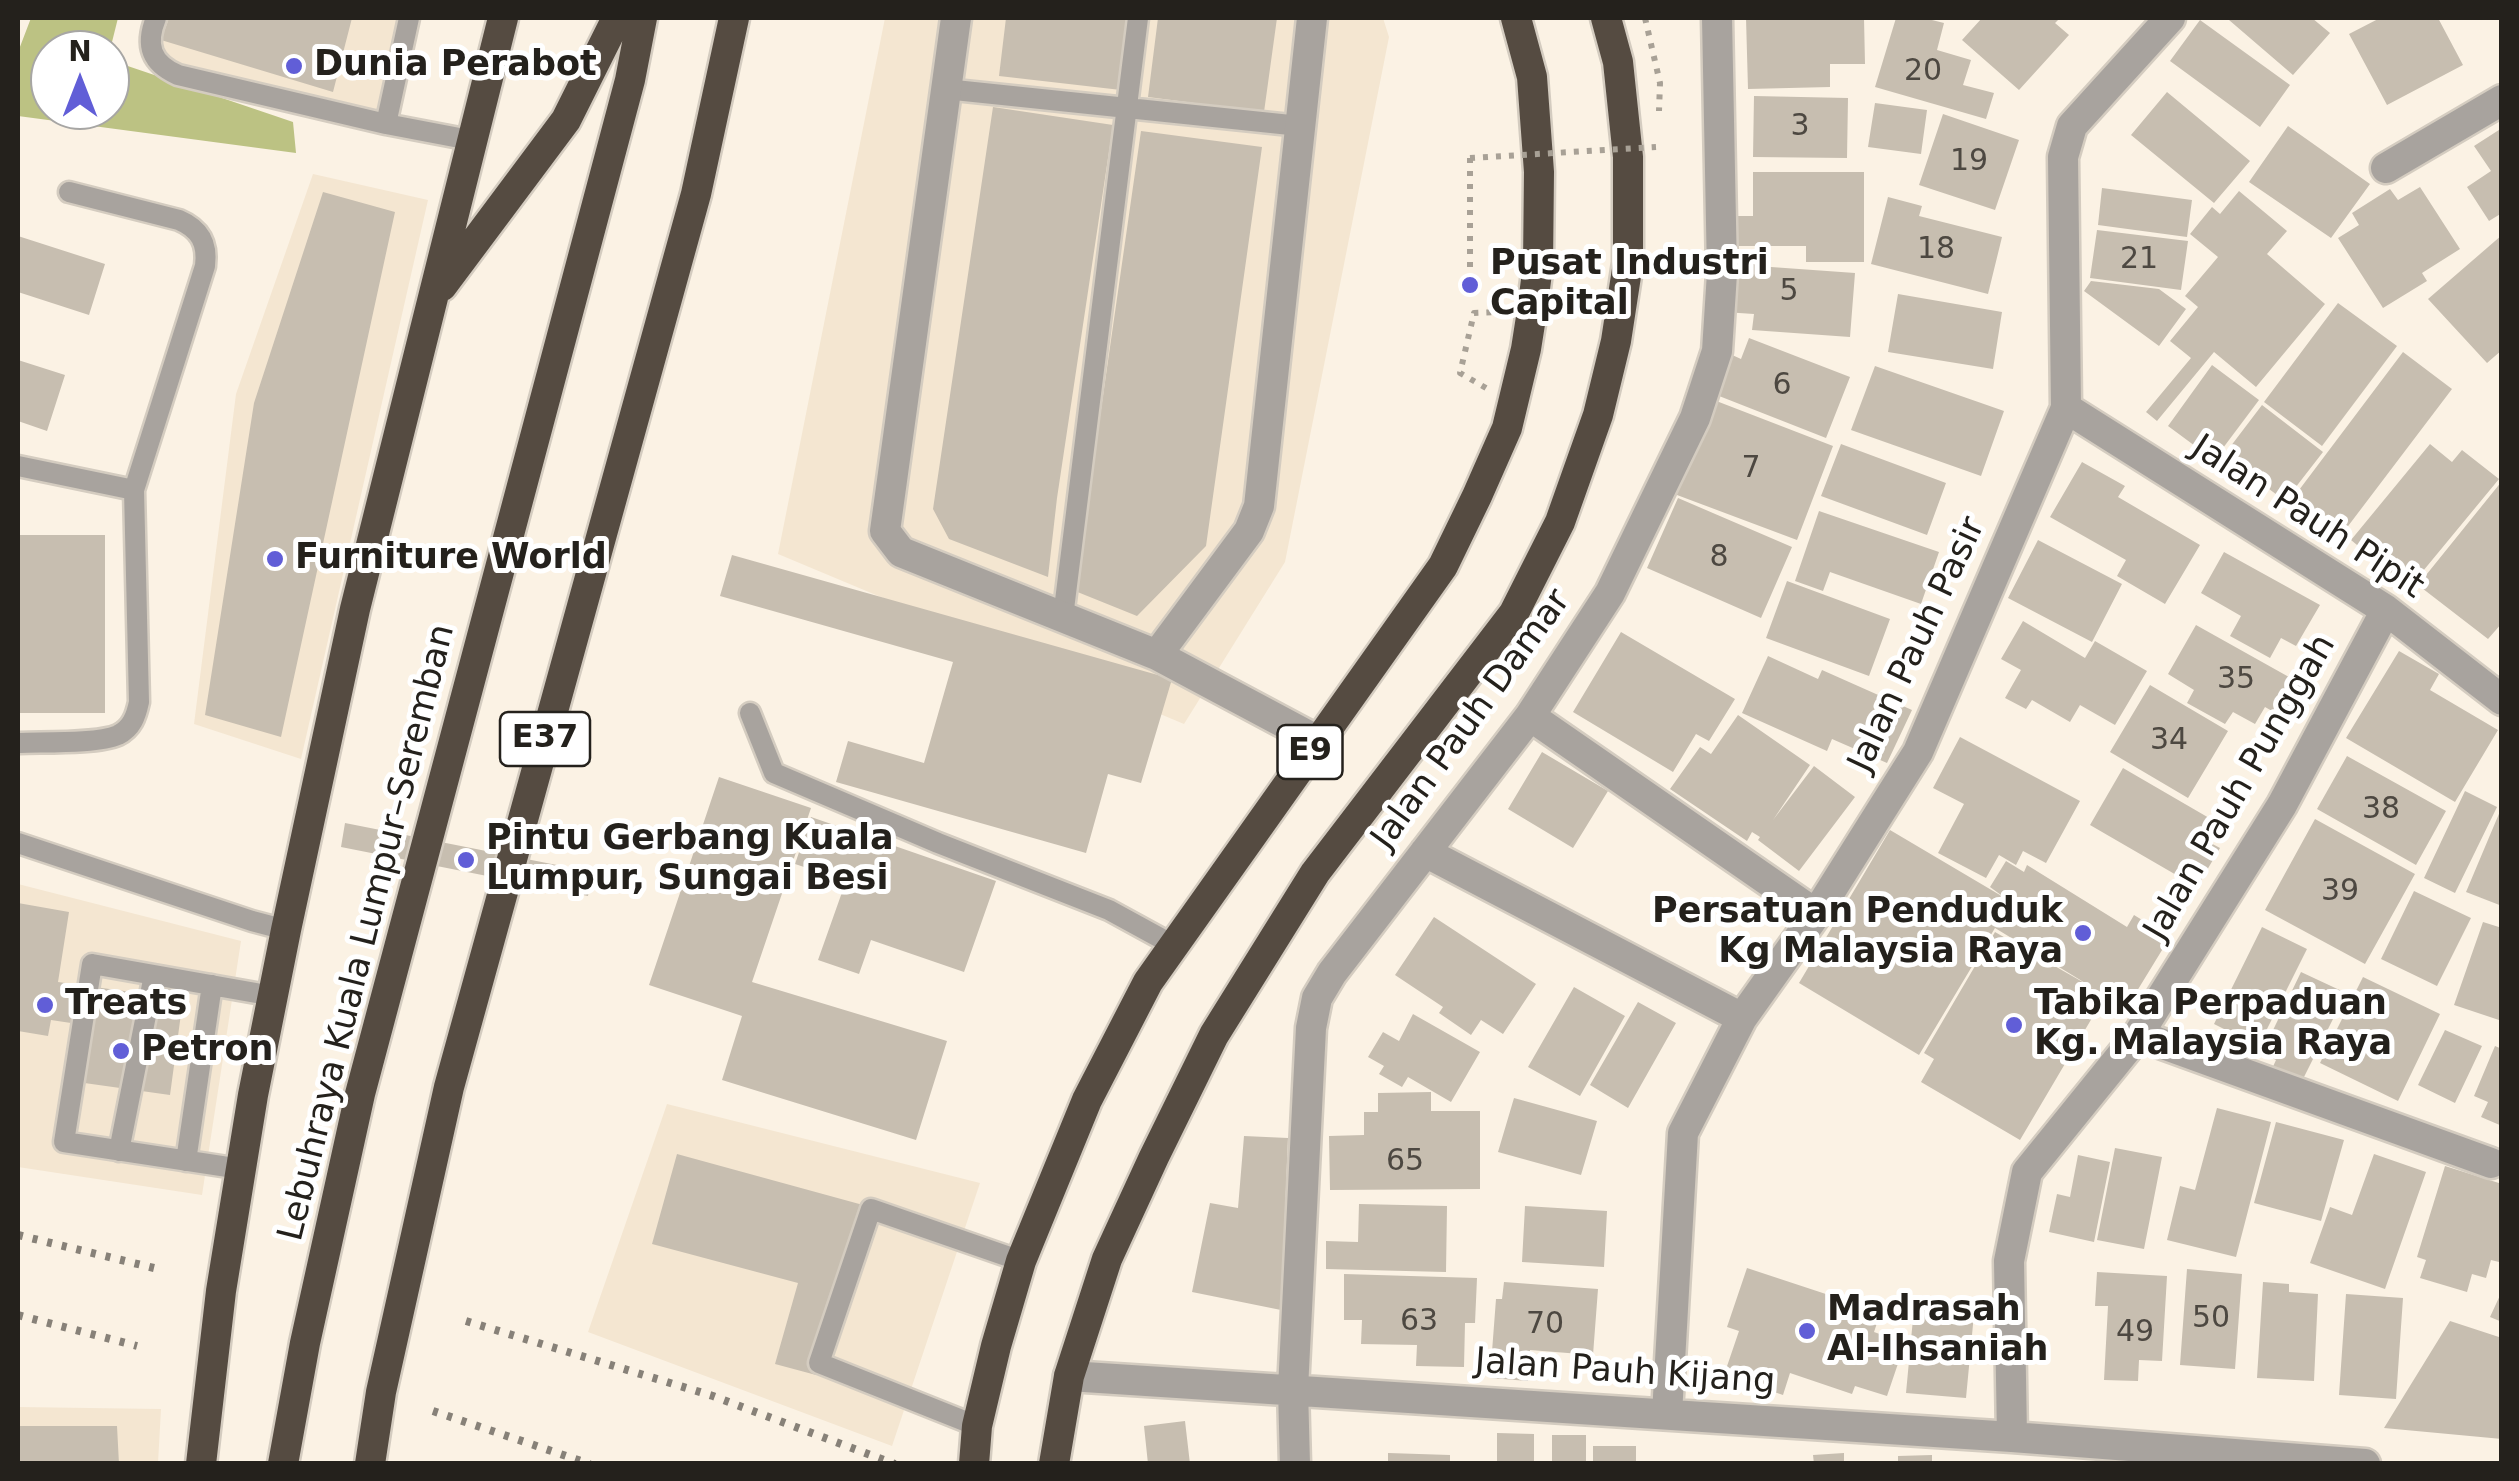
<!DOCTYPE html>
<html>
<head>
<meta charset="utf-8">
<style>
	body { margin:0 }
	#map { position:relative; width:2519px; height:1481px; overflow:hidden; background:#fbf2e4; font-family:"DejaVu Sans",sans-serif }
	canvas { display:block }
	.frame { position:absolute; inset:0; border:20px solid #24211c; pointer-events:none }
	.north { position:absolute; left:30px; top:30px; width:100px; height:100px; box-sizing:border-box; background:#fff; border:2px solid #a7a6a4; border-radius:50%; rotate:0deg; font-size:28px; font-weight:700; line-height:40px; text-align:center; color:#24211c }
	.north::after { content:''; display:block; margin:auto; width:35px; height:45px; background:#615ed7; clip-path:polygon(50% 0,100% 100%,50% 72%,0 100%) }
</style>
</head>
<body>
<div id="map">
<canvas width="2519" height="1481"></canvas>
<div class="frame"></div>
<div class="north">N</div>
</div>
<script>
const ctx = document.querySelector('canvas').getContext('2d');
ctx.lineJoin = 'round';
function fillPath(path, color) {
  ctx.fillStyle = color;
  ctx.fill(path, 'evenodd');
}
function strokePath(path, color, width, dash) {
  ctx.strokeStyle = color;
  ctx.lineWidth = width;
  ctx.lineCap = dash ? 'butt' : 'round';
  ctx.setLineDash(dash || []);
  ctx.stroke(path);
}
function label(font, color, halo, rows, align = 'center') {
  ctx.font = font + ' "DejaVu Sans",sans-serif';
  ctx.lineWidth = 10;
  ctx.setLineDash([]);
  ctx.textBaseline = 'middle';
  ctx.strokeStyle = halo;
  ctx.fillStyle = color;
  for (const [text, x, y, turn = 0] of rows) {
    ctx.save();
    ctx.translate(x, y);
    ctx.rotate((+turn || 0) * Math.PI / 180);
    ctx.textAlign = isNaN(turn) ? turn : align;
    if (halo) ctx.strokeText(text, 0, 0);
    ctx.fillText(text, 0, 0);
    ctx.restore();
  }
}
fillPath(new Path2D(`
	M163,18H400L379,112L181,66L167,61L160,50Z
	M885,18H1383L1389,37L1285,562L1184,724L778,554Z
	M313,174L428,200L301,759L194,724L236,394Z
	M18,884L241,941L202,1195L18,1167Z
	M667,1104L980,1183L892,1446L588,1332Z
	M18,1407L161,1409L158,1463L18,1464Z`), '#f4e6d1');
fillPath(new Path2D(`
	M31,18H118L110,50H50V110H110V60L293,122L296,153L18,116V52Z`), '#bcc283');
fillPath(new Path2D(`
	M169,18H352L333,92L161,40Z
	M1006,18H1130L1121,90L999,76Z
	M1158,18H1277L1264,112L1148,97Z
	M1746,18H1864L1865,64H1830V87L1748,89Z
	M1896,18H1924L1944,23L1937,50L1971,60L1963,85L1994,93L1986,119L1875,87Z
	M1982,18H2060L2055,23L2069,35L2019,90L1962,40Z
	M2231,18H2312L2330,33L2293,75L2229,20Z
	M2380,18H2438L2463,65L2387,105L2349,34Z
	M2200,20L2290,85L2260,127L2170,61Z
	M2167,92L2250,161L2214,203L2131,135Z
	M1754,96L1848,98L1847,158L1753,157Z
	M1875,103L1927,110L1921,154L1868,147Z
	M993,107L1113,125L1057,498L1048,577L949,539L933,509Z
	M1943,114L2019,140L1995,210L1919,185Z
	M2288,126L2370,184L2331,238L2249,182Z
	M2502,128V213L2489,221L2467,187L2491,171L2474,146Z
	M1141,131L1262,147L1206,546L1137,616L1075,591Z
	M1753,172H1864V262H1806V246H1737V216H1753Z
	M2420,187L2460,249L2422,273L2427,281L2383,308L2338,238L2359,225L2352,213L2390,189L2398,200Z
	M2102,188L2192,200L2187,237L2098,225Z
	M2239,191L2287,231L2267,254L2325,304L2256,387L2214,352L2157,421L2146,412L2191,358L2170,341L2198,307L2185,296L2218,257L2190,234L2212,207L2220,214Z
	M323,192L395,212L281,737L205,715L254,403Z
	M1888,197L1922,206L1919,216L2002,237L1988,294L1871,264Z
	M2097,230L2188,241L2181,290L2090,278Z
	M2502,235V350L2487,363L2428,299Z
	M18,236L105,264L89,315L18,292Z
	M1728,256L1757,257V266L1855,273L1850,337L1752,330L1754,314L1724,312Z
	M2091,281L2159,289L2186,309L2159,346L2084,291Z
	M1898,294L2002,312L1993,369L1888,352Z
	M2338,303L2397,346L2322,446L2264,402Z
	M1749,338L1850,377L1826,438L1714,394L1730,354L1741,359Z
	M2403,352L2452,389L2336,542L2287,506Z
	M18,360L65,375L47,431L18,421Z
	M2212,365L2259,400L2214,460L2168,426Z
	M1875,366L2004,411L1981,476L1851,430Z
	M1706,397L1833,446L1797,540L1669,492Z
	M2262,405L2323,452L2285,501L2224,455Z
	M1841,444L1946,483L1927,535L1821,496Z
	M2430,444L2452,462L2462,450L2499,479L2409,588L2351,540Z
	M2082,462L2125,486L2118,497L2200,545L2165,604L2117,576L2126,560L2050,517Z
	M2502,481V623L2488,639L2418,585Z
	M1678,498L1792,547L1761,618L1647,568Z
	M1819,511L1939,552L1921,604L1830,572L1823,591L1795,581Z
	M18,535H105V713H18Z
	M2038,540L2122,584L2092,642L2008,598Z
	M2224,552L2320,605L2296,646L2281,638L2270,658L2230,636L2241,616L2201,593Z
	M732,555L1172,679L1141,783L1108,774L1086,853L836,782L848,741L924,763L953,662L720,596Z
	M1787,581L1890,619L1869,676L1766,638Z
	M2023,621L2085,658L2095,641L2147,671L2115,725L2080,705L2070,722L2032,700L2026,709L2005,698L2021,670L2001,659Z
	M2196,625L2305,686L2286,719L2265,707L2255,724L2233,712L2225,724L2187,703L2194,690L2168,674Z
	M1621,632L1735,699L1709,741L1696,734L1673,772L1573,712Z
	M2399,651L2439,674L2430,690L2498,730L2455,802L2346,738Z
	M1768,656L1818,679L1822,670L1912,710L1887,763L1832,739L1827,751L1742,713Z
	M2150,685L2228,731L2188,798L2110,752Z
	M1738,715L1810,765L1773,820L1814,766L1855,797L1799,871L1758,840L1760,837L1752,832L1747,841L1670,789L1700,747L1711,754Z
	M1960,737L2080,801L2046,863L2023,851L2016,865L1999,855L1986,878L1938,853L1964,804L1933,788Z
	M1542,752L1608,791L1573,848L1508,809Z
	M2347,756L2446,811L2416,865L2317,809Z
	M2123,768L2216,822L2205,840L2220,848L2197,887L2090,825Z
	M719,777L811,808L752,982L947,1041L916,1140L722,1080L742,1016L649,985Z
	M2465,791L2497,807L2455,893L2424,878Z
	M2501,809H2502V906L2466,892Z
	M811,817L996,881L964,972L871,940L859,974L818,960L846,881L795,864Z
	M2315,819L2415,874L2365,964L2265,910Z
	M345,823L592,872L588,896L341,847Z
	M1890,830L2005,898L1990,887L2006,861L2024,872L2027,865L2127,927L2134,915L2170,937L2126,1009L2105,996L2020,1140L1921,1082L1934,1059L1924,1053L1995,932L2095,989L1995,928L1919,1055L1799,983Z
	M2414,891L2471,918L2437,986L2381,959Z
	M18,903L69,912L58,982L183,999L170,1095L63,1080L71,1023L51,1020L48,1036L18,1031Z
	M1434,917L1536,984L1503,1034L1481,1020L1471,1035L1439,1013L1443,1007L1395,975Z
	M2483,922L2502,928V1021L2454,1005Z
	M2262,927L2307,949L2248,1067L2224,1055L2234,1034L2214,1024Z
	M2301,972L2346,993L2300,1085L2271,1071L2276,1060L2262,1053Z
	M2363,977L2440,1014L2398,1101L2320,1063Z
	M1574,987L1625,1016L1580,1096L1528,1067Z
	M1638,1002L1676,1023L1628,1108L1590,1085Z
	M1413,1014L1480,1052L1451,1102L1408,1077L1402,1087L1379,1074L1384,1066L1368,1057L1383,1032L1399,1041Z
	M2445,1030L2482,1046L2455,1103L2418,1085Z
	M2495,1046L2502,1049V1126L2481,1117L2488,1102L2474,1096Z
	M1431,1092V1111H1480V1189L1330,1190L1329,1136L1364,1135V1112H1378V1093Z
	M1514,1098L1597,1121L1581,1175L1498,1152Z
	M2217,1108L2271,1122L2236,1257L2167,1240L2180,1186L2195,1190Z
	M2276,1122L2344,1140L2321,1221L2254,1203Z
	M1244,1136L1288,1138L1281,1310L1192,1292L1210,1203L1238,1208Z
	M2115,1148L2162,1157L2144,1249L2097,1240Z
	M677,1154L863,1205L816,1375L775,1364L798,1283L652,1244Z
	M2374,1154L2426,1172L2385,1289L2310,1263L2330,1207L2352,1215Z
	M2078,1155L2110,1162L2094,1242L2049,1232L2057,1194L2070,1197Z
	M2445,1166L2502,1184V1253L2499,1262L2491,1260L2486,1278L2472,1274L2467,1292L2420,1278L2426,1260L2417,1257Z
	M1359,1204L1447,1206L1446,1272L1326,1269V1241L1358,1242Z
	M1525,1206L1607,1211L1604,1267L1522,1262Z
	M1747,1268L1847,1301L1845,1308L1878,1320L1874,1332L1905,1343L1887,1396L1855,1386L1852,1394L1790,1373L1783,1395L1724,1375L1739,1331L1727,1327Z
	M2187,1269L2242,1274L2235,1369L2180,1365Z
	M2097,1272L2167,1276L2162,1361L2139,1360L2138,1381L2104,1380L2108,1306H2095Z
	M1344,1274L1477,1278L1475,1323H1465L1464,1367L1416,1366L1417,1345L1361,1344L1362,1320H1344Z
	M1504,1282L1598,1289L1593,1355L1530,1350L1528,1381L1490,1378L1496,1299H1502Z
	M2263,1282L2289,1284V1292L2318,1294L2314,1381L2257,1378Z
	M2502,1291V1322L2490,1317Z
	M2346,1294L2403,1298L2396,1399L2339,1395Z
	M1914,1308L1974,1314L1966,1398L1906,1393Z
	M2450,1321L2502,1338V1439L2384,1428Z
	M1185,1421L1190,1464H1148L1144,1426Z
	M18,1426H117L119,1464H18Z
	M1497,1433L1534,1434V1464H1497Z
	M1552,1435H1586V1464H1552Z
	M1593,1446H1636V1464H1593Z
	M1388,1453L1450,1455V1464H1388Z
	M1844,1453V1464H1814L1813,1455Z
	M1932,1455V1464H1898V1456Z`), '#c7beb0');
const lane = new Path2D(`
	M156,18C145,45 151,63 178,75L386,124L470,140
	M945,89L1300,126
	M386,124L409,18
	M18,466L134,490
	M1063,617L1138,18
	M750,713L774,773L938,843L1109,910L1173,945
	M20,743C44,742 98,744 118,735C132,728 136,716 139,702L134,490L205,266C208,243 200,229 179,220L69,192
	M18,843L252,921L286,930
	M119,1151L154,975
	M186,1161L212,985
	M241,1169L64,1142L92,964L273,996
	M977,1426L819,1363L871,1209L1021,1261`);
const street = new Path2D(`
	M956,18L885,531L901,552L1157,655L1318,741
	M2386,168L2502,100
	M2066,408L2386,610L2502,700
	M1157,655L1249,531L1259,506L1312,18
	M1530,716L1816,914
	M1425,852L1742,1018
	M2138,1035L2491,1163
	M1069,1376L2012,1437L2365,1464
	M1667,1414L1683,1133L1742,1018L1816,914L1918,752L2066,408L2063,157L2072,126L2170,18
	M2012,1437L2009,1261L2027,1172L2138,1035L2282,805L2386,610
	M1295,1464L1293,1389L1311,1028L1317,998L1332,973L1530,716L1610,593L1695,418L1717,351L1722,273L1717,18`);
const highway = new Path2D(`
	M442,286L566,120L617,18
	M201,1464L221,1291L253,1095L286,930L355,609L503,18
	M283,1464L305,1343L360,1094L630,80L642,18
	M370,1464L381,1392L449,1087L696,194L734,18
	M974,1464L977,1426L996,1346L1021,1261L1087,1100L1148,982L1443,566L1477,496L1507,428L1526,349L1532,311L1538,265L1539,172L1532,77L1516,18
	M1054,1464L1069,1376L1107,1259L1154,1157L1214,1035L1315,873L1514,613L1560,522L1598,415L1616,341L1628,263V157L1618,62L1606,18`);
strokePath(lane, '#d4ccc0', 25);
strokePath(street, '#d4ccc0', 35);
strokePath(highway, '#d4ccc0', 35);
strokePath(new Path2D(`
	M1645,18L1660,83L1659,111
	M1470,158V280
	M1486,388L1460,373L1474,313L1500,312`), '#a8a196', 6, [5, 8]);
strokePath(lane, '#a8a39e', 20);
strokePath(street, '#a8a39e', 30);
strokePath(highway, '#554b41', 30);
strokePath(new Path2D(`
	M18,1235L154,1268
	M18,1315L137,1346
	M466,1321L713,1396L895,1464
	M433,1411L590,1464`), '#878178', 8, [5, 10]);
strokePath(new Path2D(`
	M1470,158L1656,147`), '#a8a196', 6, [5, 8]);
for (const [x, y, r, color] of [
	[294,66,10,"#615ed7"],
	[1470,285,10,"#615ed7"],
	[275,559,10,"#615ed7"],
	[466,860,10,"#615ed7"],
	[2083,933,10,"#615ed7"],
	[45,1005,10,"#615ed7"],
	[2014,1025,10,"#615ed7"],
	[121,1051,10,"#615ed7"],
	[1807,1331,10,"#615ed7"]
]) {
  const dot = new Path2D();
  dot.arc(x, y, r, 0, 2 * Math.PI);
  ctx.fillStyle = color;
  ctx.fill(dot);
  strokePath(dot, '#fff', 4);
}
label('30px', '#4d4841', null, [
	["20",1923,72],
	["3",1800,127],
	["19",1969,162],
	["18",1936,250],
	["21",2139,260],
	["5",1789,292],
	["6",1782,386],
	["7",1751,469],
	["8",1719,558],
	["35",2236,680],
	["34",2169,741],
	["38",2381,810],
	["39",2340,892],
	["65",1405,1162],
	["50",2211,1319],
	["63",1419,1322],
	["70",1545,1325],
	["49",2135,1333]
]);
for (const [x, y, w] of [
	[545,739,90],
	[1310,752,65]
]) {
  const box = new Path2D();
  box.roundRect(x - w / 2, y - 27, w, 54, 8);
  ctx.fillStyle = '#fff';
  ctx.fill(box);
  strokePath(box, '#24211c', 2.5);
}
label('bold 32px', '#24211c', null, [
	["E37",545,739],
	["E9",1310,752]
]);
label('bold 35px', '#24211c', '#fff', [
	["Dunia Perabot",314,66],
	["Pusat Industri",1490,265],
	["Capital",1490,305],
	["Furniture World",295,559],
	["Pintu Gerbang Kuala",486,840],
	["Lumpur, Sungai Besi",486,880],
	["Persatuan Penduduk",2063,913,"right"],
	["Kg Malaysia Raya",2063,953,"right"],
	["Treats",65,1005],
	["Tabika Perpaduan",2034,1005],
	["Kg. Malaysia Raya",2034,1045],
	["Petron",141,1051],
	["Madrasah",1827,1311],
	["Al-Ihsaniah",1827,1351]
], 'left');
label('35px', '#24211c', '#fff', [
	["Jalan Pauh Pipit",2307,518,33],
	["Jalan Pauh Pasir",1918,645,-65],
	["Jalan Pauh Damar",1472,720,-54],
	["Jalan Pauh Punggah",2241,788,-60],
	["Lebuhraya Kuala Lumpur–Seremban",368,933,-76],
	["Jalan Pauh Kijang",1625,1373,4]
]);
</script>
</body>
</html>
